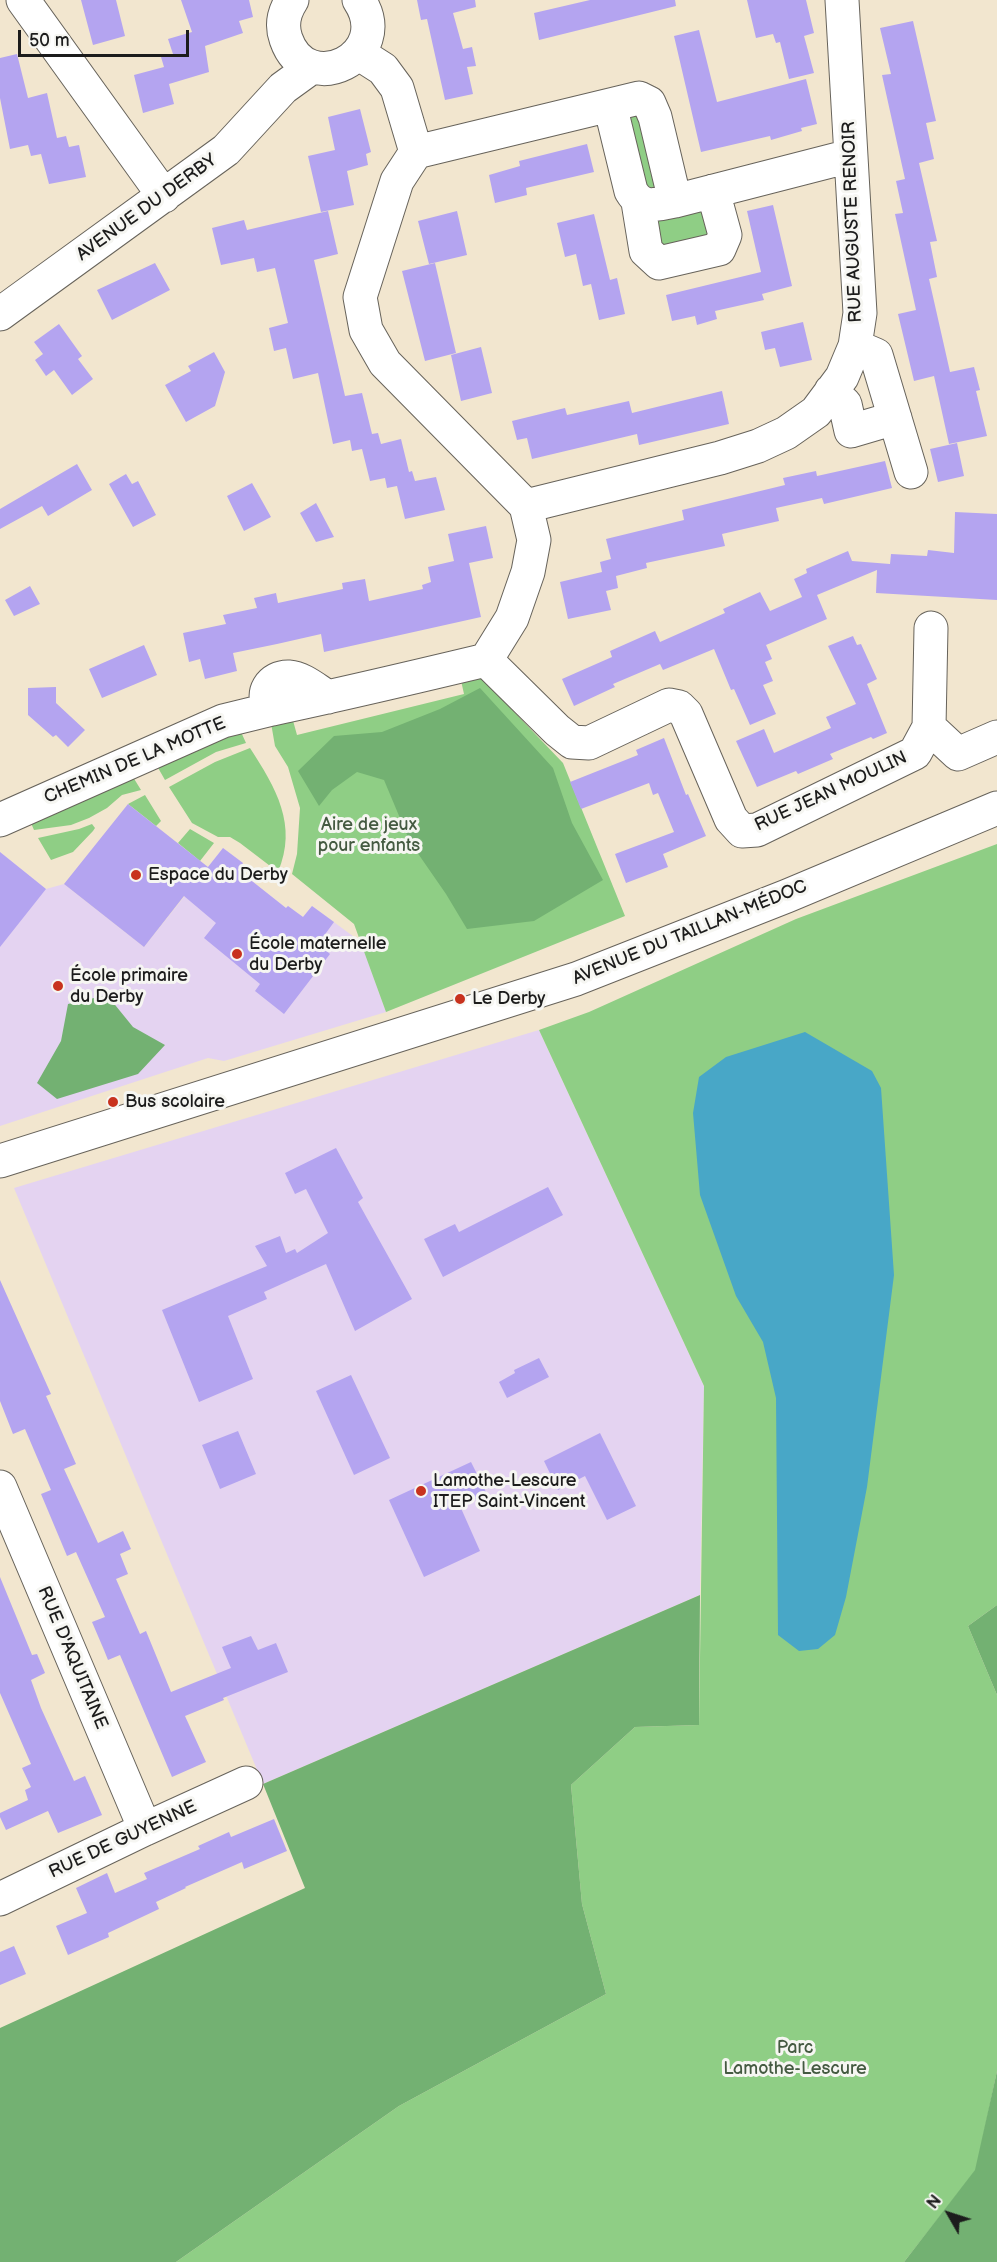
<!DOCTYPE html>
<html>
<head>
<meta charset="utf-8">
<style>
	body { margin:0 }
	#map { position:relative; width:997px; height:2262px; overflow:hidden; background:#f2e6cf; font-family:"Balsamiq Sans",sans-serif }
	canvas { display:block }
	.north { position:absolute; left:919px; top:2184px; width:60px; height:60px; -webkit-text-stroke:4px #f6f6f2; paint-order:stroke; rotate:309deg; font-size:16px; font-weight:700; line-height:24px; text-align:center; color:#1c1c1c }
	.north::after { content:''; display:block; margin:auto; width:21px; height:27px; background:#1c1c1c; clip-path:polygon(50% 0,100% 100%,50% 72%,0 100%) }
	.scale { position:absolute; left:18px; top:30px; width:171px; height:27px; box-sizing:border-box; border:3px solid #1c1c1c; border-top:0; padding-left:8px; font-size:18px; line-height:21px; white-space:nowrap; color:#1c1c1c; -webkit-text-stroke:4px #f6f6f2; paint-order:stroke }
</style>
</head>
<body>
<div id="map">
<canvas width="997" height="2262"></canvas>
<div class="north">N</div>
<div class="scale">50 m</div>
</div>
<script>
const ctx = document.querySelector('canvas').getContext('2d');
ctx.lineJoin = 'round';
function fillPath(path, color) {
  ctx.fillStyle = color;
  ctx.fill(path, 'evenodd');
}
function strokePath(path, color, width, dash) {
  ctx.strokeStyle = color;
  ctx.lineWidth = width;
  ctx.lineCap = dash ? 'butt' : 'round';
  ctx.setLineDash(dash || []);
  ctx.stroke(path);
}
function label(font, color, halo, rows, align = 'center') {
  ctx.font = font + ' "Balsamiq Sans",sans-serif';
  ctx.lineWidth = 6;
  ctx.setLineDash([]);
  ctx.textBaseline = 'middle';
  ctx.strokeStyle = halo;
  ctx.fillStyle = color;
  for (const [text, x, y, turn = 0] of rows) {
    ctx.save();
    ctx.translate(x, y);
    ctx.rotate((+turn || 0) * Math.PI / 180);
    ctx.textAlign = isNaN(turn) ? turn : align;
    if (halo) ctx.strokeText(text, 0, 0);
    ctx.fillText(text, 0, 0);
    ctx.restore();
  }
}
fillPath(new Path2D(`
	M223,848L243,863L238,870L286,908L288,906L303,917L312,906L361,942L386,1012L224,1061L208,1058L0,1126V852L46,889L64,884L144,947Z
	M539,1030L704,1386L700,1595L263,1784L14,1188Z`), '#e4d3f1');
fillPath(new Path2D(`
	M633,110L641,112L660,180L651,198L626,126Z
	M707,208L714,236L661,249L654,221Z
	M476,672L563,763L625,916L386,1012L354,924L292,874L297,854L300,808L288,767L275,746L271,723L292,717L297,735L464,694L460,676Z
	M241,732L246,743L216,752L165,780L157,766L211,741Z
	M250,748C276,788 298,825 278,872L240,843L230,837H218L192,823L169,787L215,762Z
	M133,777L141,790L122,795L107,808L89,818L71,825L34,830L31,823Z
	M145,795L161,821L156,826L128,804Z
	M92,824L95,828L93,831L73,852L51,860L38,838L79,829Z
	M190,829L214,843L200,861L178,843Z
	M997,844V1605L968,1626L997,1695V2071L976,2170L904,2262H176L399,2106L606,1994L582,1904L571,1785L635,1727L699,1725L704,1386L539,1030L589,1012L796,919Z`), '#8fce85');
fillPath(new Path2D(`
	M480,688L553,768L572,823L603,880L534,921L467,929L446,894L410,842L384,780L357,772L332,790L319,806L298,771L334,736L382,732L440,709Z
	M107,995L133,1027L165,1045L138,1074L57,1099L37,1083L61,1041L68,1004Z
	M700,1595L699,1725L635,1727L571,1785L582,1904L606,1994L399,2106L176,2262H0V2028L305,1888L263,1784Z
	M997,1605V1695L968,1626Z
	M997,2071V2262H904L975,2170Z`), '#73b172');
fillPath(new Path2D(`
	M805,1032L872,1071L881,1088L894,1275L867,1487L846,1597L835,1635L818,1649L799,1651L778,1635L776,1398L763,1342L736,1296L700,1195L693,1113L699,1077L726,1057Z`), '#48a7c7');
fillPath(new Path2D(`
	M81,0H116L125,36L93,45Z
	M181,0H249L253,17L239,21L243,33L205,46L209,72L169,84L174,104L143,113L134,75L164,67L161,57L173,54L168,39L192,32Z
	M417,0H475L476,7L453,13L463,49L472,47L476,66L467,67L473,94L445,100L427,19L421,20Z
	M590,0H675L676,6L539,40L534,13Z
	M747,0H806L814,33L804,36L814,73L789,79L780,42L776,43L773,34L756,38Z
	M913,21L936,121L926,123L934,159L919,163L937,241L930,242L937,277L929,279L950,372L974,367L980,390L976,391L987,436L949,444L934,376L914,381L898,314L916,310L895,214L903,213L896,181L905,179L882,75L891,74L880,28Z
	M699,30L717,102L806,79L817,124L801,128L802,131L771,140L770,136L701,152L674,36Z
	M17,54L28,98L47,93L57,138L66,136L69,147L79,145L86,177L49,184L41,154L31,156L28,145L10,149L0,98V58Z
	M360,109L371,152L366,154L368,165L347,171L354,205L321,212L308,156L335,150L328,117Z
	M587,144L594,172L526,188L527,195L495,203L489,175L520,166L519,161Z
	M773,205L792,286L762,294L764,300L715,311L717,319L697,325L695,316L672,321L666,295L761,272L747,211Z
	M328,211L338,254L314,260L345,396L362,393L372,434L378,433L381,444L401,439L409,472L412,471L415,481L436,477L445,510L405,519L397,486L387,488L385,478L370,481L362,449L352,451L350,440L333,444L318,373L293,379L286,348L274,351L269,328L288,323L275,268L257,272L254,258L221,265L212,228L244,220L247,230Z
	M457,211L467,255L429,264L418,221Z
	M594,214L610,280L617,278L625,314L599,320L591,284L583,286L576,254L565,257L557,223Z
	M155,263L170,290L112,320L97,290Z
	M435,263L456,353L425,361L402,271Z
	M803,322L812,360L780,367L775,348L765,350L761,332Z
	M59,324L82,356L78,359L93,379L72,395L54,370L46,376L35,360L43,354L34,342Z
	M481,347L492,393L461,401L451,355Z
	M214,352L225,372L215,406L186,422L165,385L191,371L188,366Z
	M722,391L729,424L639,445L637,434L532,459L527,438L517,440L512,421L565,408L567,415L629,401L632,413Z
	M957,443L964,476L938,482L930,449Z
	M885,461L892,488L824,504L822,498L776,508L779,521L722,534L725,546L646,563L647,568L616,576L618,588L606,591L611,610L568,619L560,582L602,572L600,562L611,559L606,539L684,520L682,510L785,485L783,478L816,471L817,476Z
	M77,464L92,490L48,516L42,506L0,529V509Z
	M126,474L132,484L138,481L156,515L133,527L109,484Z
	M252,483L271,517L244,531L227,496Z
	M316,503L334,537L316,542L300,513Z
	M955,512L997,514V600L876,593L877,570L817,595L827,619L766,645L772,659L765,662L773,681L763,685L776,714L750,725L734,689L731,690L714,649L663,670L660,664L613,684L615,687L574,706L562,679L612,657L610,651L655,631L660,642L725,613L723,609L760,592L770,611L802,597L794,579L807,573L806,569L848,551L852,561L890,564L891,554L927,556L928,550L954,553Z
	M486,526L493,558L469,563L481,617L324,652L321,634L277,644L233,653L237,671L205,679L200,659L189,662L183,633L226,624L223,615L257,608L254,598L276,593L278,603L343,589L342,583L365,579L369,601L423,589L422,585L431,582L428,567L454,561L448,534Z
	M30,586L40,604L14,616L5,600Z
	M853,636L857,645L861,644L877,679L867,684L887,733L873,739L871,737L830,754L833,759L798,774L796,771L757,787L736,741L764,729L774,753L831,728L826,717L856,704L828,646Z
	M144,645L157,675L102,698L89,669Z
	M56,687V703L85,730L68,747L56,735L53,737L28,715V688Z
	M664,738L686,795L688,794L706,836L663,854L668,867L626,883L615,854L674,832L658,793L653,795L649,783L581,809L570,782L638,755L636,750Z
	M128,804L208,867L223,848L243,863L238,870L286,908L288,906L303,917L312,906L334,922L318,944L330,954L284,1014L255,991L260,984L204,938L216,923L184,896L144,947L64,884Z
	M0,852L46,889L0,947Z
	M336,1148L363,1198L358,1202L412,1299L355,1331L326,1264L264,1292L267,1299L228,1316L253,1379L199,1402L162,1310L267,1266L255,1246L280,1236L286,1253L295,1249L297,1253L328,1233L306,1189L295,1194L285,1173Z
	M548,1187L563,1215L443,1277L424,1239L455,1224L459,1232Z
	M0,1280L51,1394L46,1396L76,1464L64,1469L98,1543L123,1531L131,1549L120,1554L128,1574L116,1579L140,1634L146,1631L171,1692L231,1668L222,1647L251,1636L258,1650L276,1643L288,1672L223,1698L224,1700L185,1716L206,1762L172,1777L120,1655L108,1660L104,1650L92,1622L105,1617L76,1552L67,1556L41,1494L51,1490L25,1429L13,1434L0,1401Z
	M539,1358L549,1377L507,1398L499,1382L515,1373L514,1370Z
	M351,1375L390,1458L354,1475L316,1391Z
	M238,1431L256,1474L220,1489L202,1445Z
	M600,1433L636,1506L607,1520L585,1476L558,1490L544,1461Z
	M471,1462L487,1494L460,1506L480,1551L424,1577L389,1500Z
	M0,1577L32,1655L37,1654L45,1673L31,1680L41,1708L74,1781L85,1776L102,1815L58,1833L48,1811L6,1830L0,1817V1813L28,1800L25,1790L31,1787L22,1768L31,1764L0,1693Z
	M274,1819L287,1851L244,1869L242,1862L185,1887L186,1888L156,1902L159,1909L108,1933L109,1937L68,1955L56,1926L87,1913L76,1888L107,1873L115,1893L147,1879L144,1873L200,1849L198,1846L229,1832L231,1837Z
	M14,1946L26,1974L0,1985V1952Z`), '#b4a4f0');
const minor = new Path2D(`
	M23,0L164,196
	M292,0C284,12 281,25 286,39C307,100 396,56 359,0
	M358,53L383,69L397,88L416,152
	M610,105L631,191C643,211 655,204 675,201L850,156
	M638,202L646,251L659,263L719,249L725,235L713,191
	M0,314L226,150L283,88L312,67
	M855,346L876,355L911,472
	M831,391L845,404L851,431L895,418
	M526,506L385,363L366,330L360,297L397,181L416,152L639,98L649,103L655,117L675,201
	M526,506L720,458L758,446L786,433L816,412L842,377L855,346L860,313L842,0
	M486,660L557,730L572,742L589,743L669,705L679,707L686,714L731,819L742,831L757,830L915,753L929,727L931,628
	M328,697C316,690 303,678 289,677C271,676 258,695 272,709C344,694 415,677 486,660L512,618L528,572L534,540L526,506
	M929,727L958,754L997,737
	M0,820L223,721L272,709
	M0,1161L576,979L787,896L997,808
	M0,1487L145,1829
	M0,1899L145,1829L246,1783`);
strokePath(minor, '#67635b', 35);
strokePath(minor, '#fff', 33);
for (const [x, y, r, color] of [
	[136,875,6,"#c8321e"],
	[237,954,6,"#c8321e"],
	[58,986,6,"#c8321e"],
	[460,999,6,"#c8321e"],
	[113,1102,6,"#c8321e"],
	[421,1491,6,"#c8321e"]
]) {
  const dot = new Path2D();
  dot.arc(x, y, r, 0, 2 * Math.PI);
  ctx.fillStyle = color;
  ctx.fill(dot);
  strokePath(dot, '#f6f6f2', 2);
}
label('18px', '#1c1c1c', '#f6f6f2', [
	["AVENUE DU DERBY",147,208,-36],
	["RUE AUGUSTE RENOIR",853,222,-92],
	["CHEMIN DE LA MOTTE",135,761,-23],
	["RUE JEAN MOULIN",831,792,-25],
	["AVENUE DU TAILLAN-MÉDOC",690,933,-22],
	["RUE D'AQUITAINE",72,1658,67],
	["RUE DE GUYENNE",123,1840,-25]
]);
label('18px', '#445a41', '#f6f6f2', [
	["Aire de jeux",369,825],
	["pour enfants",369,846],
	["Parc",795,2048],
	["Lamothe-Lescure",795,2069]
]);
label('18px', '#1c1c1c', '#f6f6f2', [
	["Espace du Derby",148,875],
	["École maternelle",249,944],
	["du Derby",249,965],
	["École primaire",70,976],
	["du Derby",70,997],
	["Le Derby",472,999],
	["Bus scolaire",125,1102],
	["Lamothe-Lescure",433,1481],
	["ITEP Saint-Vincent",433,1502]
], 'left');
</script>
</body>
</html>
